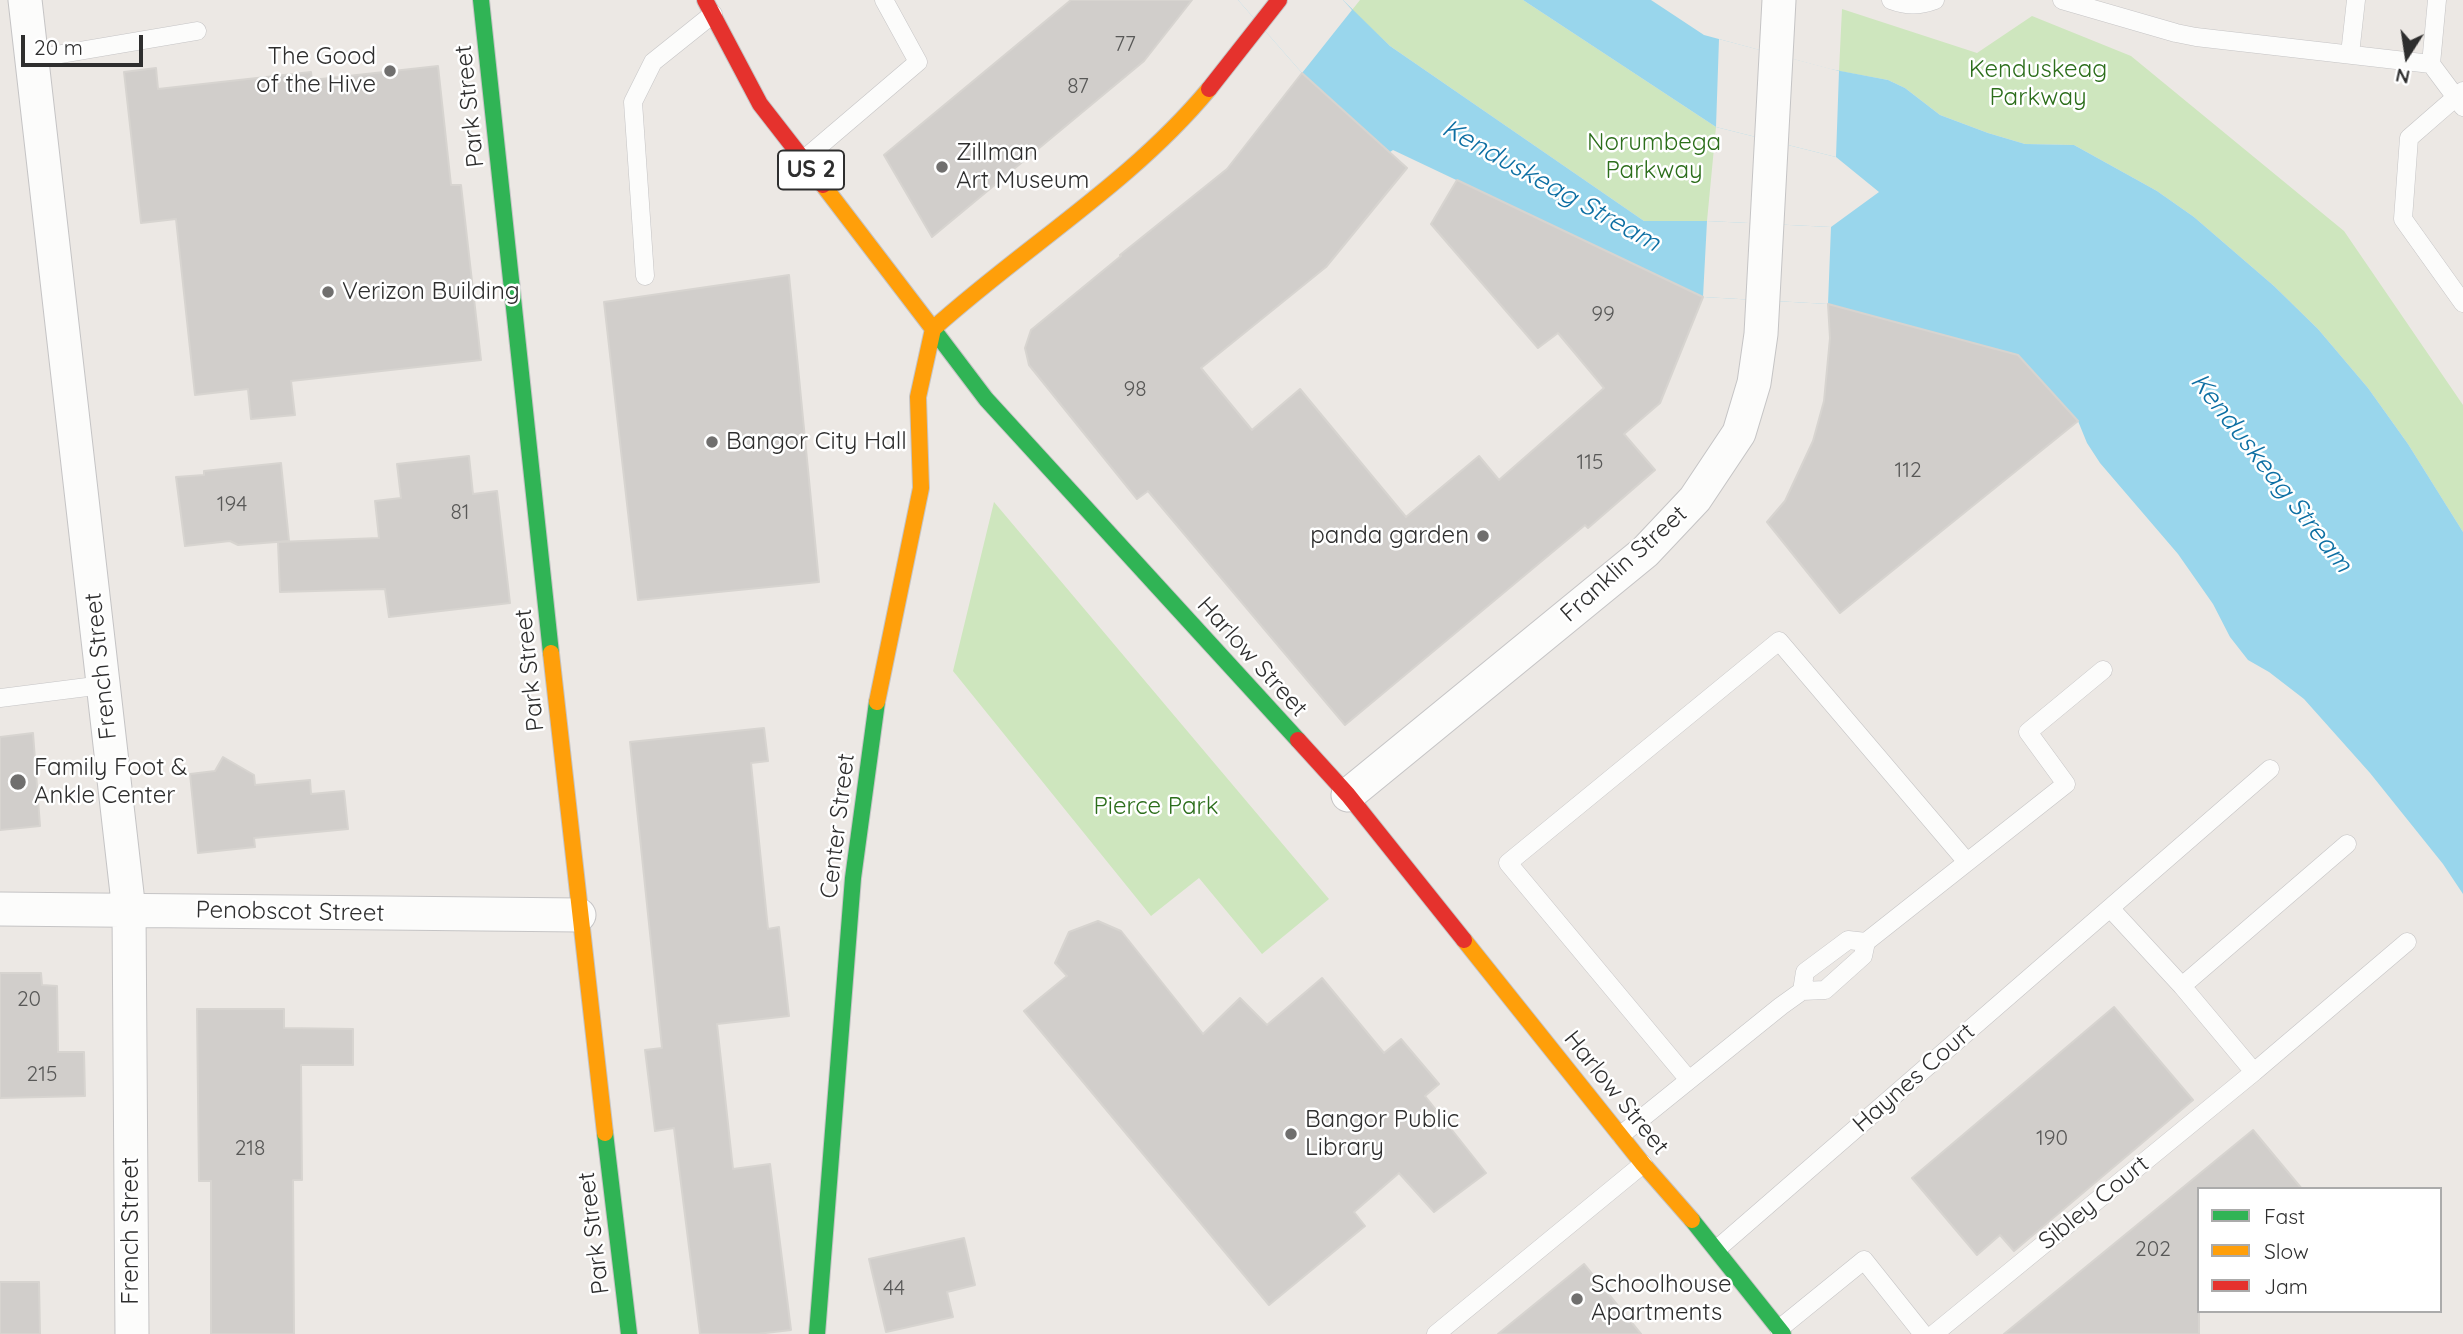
<!DOCTYPE html>
<html>
<head>
<meta charset="utf-8">
<style>
	body { margin:0 }
	#map { position:relative; width:2463px; height:1334px; overflow:hidden; background:#ece8e4; font-family:Quicksand,sans-serif }
	canvas { display:block }
	.legend { position:absolute; left:2197px; top:1187px; width:245px; height:126px; box-sizing:border-box; background:#fff; border:2px solid #ababab; margin:0; padding:9px 12px; list-style:none; font-size:21px; color:#2e2e2e }
	.legend li { display:flex; align-items:center; gap:14px; height:35px }
	.legend b { width:35px; border:2px solid #ababab }
	.north { position:absolute; left:2372px; top:21px; width:70px; height:70px; -webkit-text-stroke:5px #fff; paint-order:stroke; rotate:192deg; font-size:19px; font-weight:700; line-height:28px; text-align:center; color:#2e2e2e }
	.north::after { content:''; display:block; margin:auto; width:24px; height:32px; background:#2e2e2e; clip-path:polygon(50% 0,100% 100%,50% 72%,0 100%) }
	.scale { position:absolute; left:21px; top:35px; width:122px; height:32px; box-sizing:border-box; border:4px solid #2e2e2e; border-top:0; padding-left:9px; font-size:21px; line-height:24px; white-space:nowrap; color:#2e2e2e; -webkit-text-stroke:5px #fff; paint-order:stroke }
</style>
</head>
<body>
<div id="map">
<canvas width="2463" height="1334"></canvas>
<ul class="legend">
<li><b style="height:9px;background:#30b455"></b>Fast</li>
<li><b style="height:9px;background:#ff9f0a"></b>Slow</li>
<li><b style="height:9px;background:#e5322d"></b>Jam</li>
</ul>
<div class="north">N</div>
<div class="scale">20 m</div>
</div>
<script>
const ctx = document.querySelector('canvas').getContext('2d');
ctx.lineJoin = 'round';
function fillPath(path, color) {
  ctx.fillStyle = color;
  ctx.fill(path, 'evenodd');
}
function strokePath(path, color, width, dash) {
  ctx.strokeStyle = color;
  ctx.lineWidth = width;
  ctx.lineCap = dash ? 'butt' : 'round';
  ctx.setLineDash(dash || []);
  ctx.stroke(path);
}
function label(font, color, halo, rows, align = 'center') {
  ctx.font = font + ' Quicksand,sans-serif';
  ctx.lineWidth = 5;
  ctx.setLineDash([]);
  ctx.textBaseline = 'middle';
  ctx.strokeStyle = halo;
  ctx.fillStyle = color;
  for (const [text, x, y, turn = 0] of rows) {
    ctx.save();
    ctx.translate(x, y);
    ctx.rotate((+turn || 0) * Math.PI / 180);
    ctx.textAlign = isNaN(turn) ? turn : align;
    if (halo) ctx.strokeText(text, 0, 0);
    ctx.fillText(text, 0, 0);
    ctx.restore();
  }
}
fillPath(new Path2D(`
	M1360,0H1523L1716,127L1707,221H1644L1390,46L1352,10Z
	M1842,9L1977,53L2032,16L2131,56L2344,231L2463,405V532L2408,444L2368,388L2318,329L2274,286L2194,217L2157,191L2074,145L2025,144L1988,133L1940,115L1905,88L1888,80L1839,71Z
	M994,502L1329,899L1262,954L1199,878L1151,916L953,671Z`), '#cee6be');
fillPath(new Path2D(`
	M1238,0H1343L1390,46L1644,221H1707L1831,227L1879,192L1836,157L1716,127L1523,0H1651L1704,35L1830,69L1888,80L1905,88L1940,115L1988,133L2025,144L2074,145L2157,191L2194,217L2274,286L2318,329L2368,388L2408,444L2463,532V894L2443,864L2370,773L2304,699L2269,672L2248,660L2230,637L2213,604L2178,554L2100,463L2087,443L2078,421L2018,355L1828,304L1703,297L1393,150L1390,152L1302,73Z`), '#99d6ec');
fillPath(new Path2D(`
	M1238,0H1343L1352,10L1302,73Z
	M1719,39L1839,71L1836,157L1716,127Z
	M1707,221L1831,227L1828,304L1703,297Z`), '#ece8e4');
const building = new Path2D(`
	M1071,0H1192L1144,61L932,237L884,155Z
	M438,66L451,185H461L481,360L291,381L295,415L251,419L248,389L195,395L176,219L141,223L124,72L156,68L158,89L311,72L312,80Z
	M1302,73L1407,168L1326,267L1201,368L1252,430L1300,389L1406,517L1479,456L1499,480L1604,388L1558,333L1538,348L1431,224L1457,180L1703,297L1660,403L1624,434L1655,470L1588,528L1585,525L1345,725L1148,491L1137,499L1029,365L1025,348L1031,330L1121,256L1120,255L1227,169Z
	M789,275L819,582L638,600L604,302Z
	M1828,304L2018,355L2078,421L1840,613L1767,522L1785,501L1813,441L1824,401L1830,338Z
	M469,456L473,494L497,491L510,603L389,617L385,589L280,592L278,542L379,538L375,501L401,498L397,464Z
	M281,463L289,541L238,545L230,541L185,546L176,477L204,475V471Z
	M764,728L768,761L751,763L768,929L779,927L789,1016L717,1024L733,1169L770,1164L791,1330L757,1334H700L674,1128L655,1131L645,1050L662,1048L630,742Z
	M33,733L40,826L0,830V737Z
	M223,757L254,775L255,785L310,780L311,794L344,791L348,829L254,838L255,847L198,853L190,774L215,771Z
	M1098,921L1121,931L1203,1034L1240,998L1267,1025L1322,978L1384,1053L1401,1039L1439,1084L1425,1096L1486,1173L1434,1212L1399,1173L1354,1212L1365,1226L1269,1305L1024,1011L1067,976L1055,963L1069,932Z
	M0,973H41L42,985L57,986L58,1052H84L85,1096L0,1098Z
	M2114,1007L2193,1100L2014,1251L2000,1235L1977,1255L1912,1178Z
	M197,1009H284V1028L353,1029V1065H301L302,1180H293L294,1334H211V1181H199Z
	M2253,1130L2302,1189H2199V1334H2004Z
	M964,1238L975,1285L947,1292L953,1317L886,1332L869,1259Z
	M1584,1264L1641,1334H1498Z
	M0,1282H39L40,1334H0Z`);
fillPath(building, '#d1cecb');
strokePath(building, '#d7d4d0', 2);
const lane = new Path2D(`
	M1891,0C1907,6 1919,6 1935,0
	M2062,0L2176,33L2196,37L2431,64
	M2437,0L2431,64L2463,107
	M2350,54L2356,0
	M32,59L197,31
	M2463,91L2409,138L2403,219L2463,303
	M803,160L918,62L884,0
	M645,276L633,102L653,62L713,14
	M0,698L103,685
	M2270,769L2110,908L2182,986L2254,1072L2407,942
	M2182,986L2347,844
	M1802,991L1805,972L1848,940L1866,942
	M1689,1080L1508,863L1779,641L1967,862
	M1621,1135L1781,1006L1802,991L1825,990L1863,956L1866,942L2066,784L2028,732L2103,670
	M1717,1249L2110,908
	M1779,1329L1864,1260L1923,1334
	M1436,1334L1643,1164
	M1934,1334L2254,1072`);
const street = new Path2D(`
	M25,0L129,911L132,1334
	M1348,795L1645,552L1695,499L1739,433L1754,383L1761,334L1779,0
	M0,909L579,915`);
const fast = new Path2D(`
	M481,0L551,653
	M933,329L986,399L1298,740
	M605,1133L629,1334
	M1692,1220L1783,1334
	M817,1334L853,878L877,702`);
const slow = new Path2D(`
	M823,185L933,329C1024,247 1131,183 1209,89
	M551,653L605,1133
	M877,702L921,488L918,397L933,329
	M1464,940L1643,1164L1692,1220`);
const jam = new Path2D(`
	M705,0L760,104L823,185
	M1209,89L1279,0
	M1298,740L1348,795L1464,940`);
strokePath(lane, '#c5c4c5', 19);
strokePath(street, '#c5c4c5', 35);
strokePath(fast, '#c5c4c5', 18);
strokePath(slow, '#c5c4c5', 18);
strokePath(jam, '#c5c4c5', 18);
strokePath(lane, '#fcfcfb', 18);
strokePath(street, '#fcfcfb', 33);
strokePath(fast, '#30b455', 16);
strokePath(slow, '#ff9f0a', 16);
strokePath(jam, '#e5322d', 16);
for (const [x, y, r, color] of [
	[390,71,7,"#706f6e"],
	[942,167,7,"#706f6e"],
	[328,292,7,"#706f6e"],
	[712,442,7,"#706f6e"],
	[1483,536,7,"#706f6e"],
	[18,782,9,"#706f6e"],
	[1291,1134,7,"#706f6e"],
	[1577,1299,7,"#706f6e"]
]) {
  const dot = new Path2D();
  dot.arc(x, y, r, 0, 2 * Math.PI);
  ctx.fillStyle = color;
  ctx.fill(dot);
  strokePath(dot, '#fff', 2.5);
}
label('21px', '#585857', null, [
	["77",1125,45],
	["87",1078,87],
	["99",1603,315],
	["98",1135,390],
	["115",1590,463],
	["112",1908,471],
	["194",232,505],
	["81",460,513],
	["20",29,1000],
	["215",42,1075],
	["190",2052,1139],
	["218",250,1149],
	["202",2153,1250],
	["44",894,1289]
]);
for (const [x, y, w] of [
	[811,170,66]
]) {
  const box = new Path2D();
  box.roundRect(x - w / 2, y - 19.5, w, 39, 5);
  ctx.fillStyle = '#fff';
  ctx.fill(box);
  strokePath(box, '#2e2e2e', 2);
}
label('bold 23px', '#2e2e2e', null, [
	["US 2",811,170]
]);
label('24px', '#2e2e2e', '#fff', [
	["The Good",376,57,"right"],
	["of the Hive",376,85,"right"],
	["Zillman",956,153],
	["Art Museum",956,181],
	["Verizon Building",342,292],
	["Bangor City Hall",726,442],
	["panda garden",1469,536,"right"],
	["Family Foot &",34,768],
	["Ankle Center",34,796],
	["Bangor Public",1305,1120],
	["Library",1305,1148],
	["Schoolhouse",1591,1285],
	["Apartments",1591,1313]
], 'left');
label('24px', '#2c6e1b', '#fff', [
	["Kenduskeag",2038,70],
	["Parkway",2038,98],
	["Norumbega",1654,143],
	["Parkway",1654,171],
	["Pierce Park",1156,807]
]);
label('24px', '#2e2e2e', '#fff', [
	["Park Street",470,106,-96],
	["Franklin Street",1624,564,-42],
	["Harlow Street",1252,657,48],
	["French Street",101,666,-96],
	["Park Street",530,670,-96],
	["Center Street",838,826,-83],
	["Penobscot Street",290,912,1],
	["Haynes Court",1914,1078,-41],
	["Harlow Street",1616,1093,51],
	["Sibley Court",2094,1203,-39],
	["French Street",131,1231,-90],
	["Park Street",594,1233,-97]
]);
label('italic 26px', '#0d6fa3', '#fff', [
	["Kenduskeag Stream",1551,186,29],
	["Kenduskeag Stream",2271,473,52]
]);
</script>
</body>
</html>
